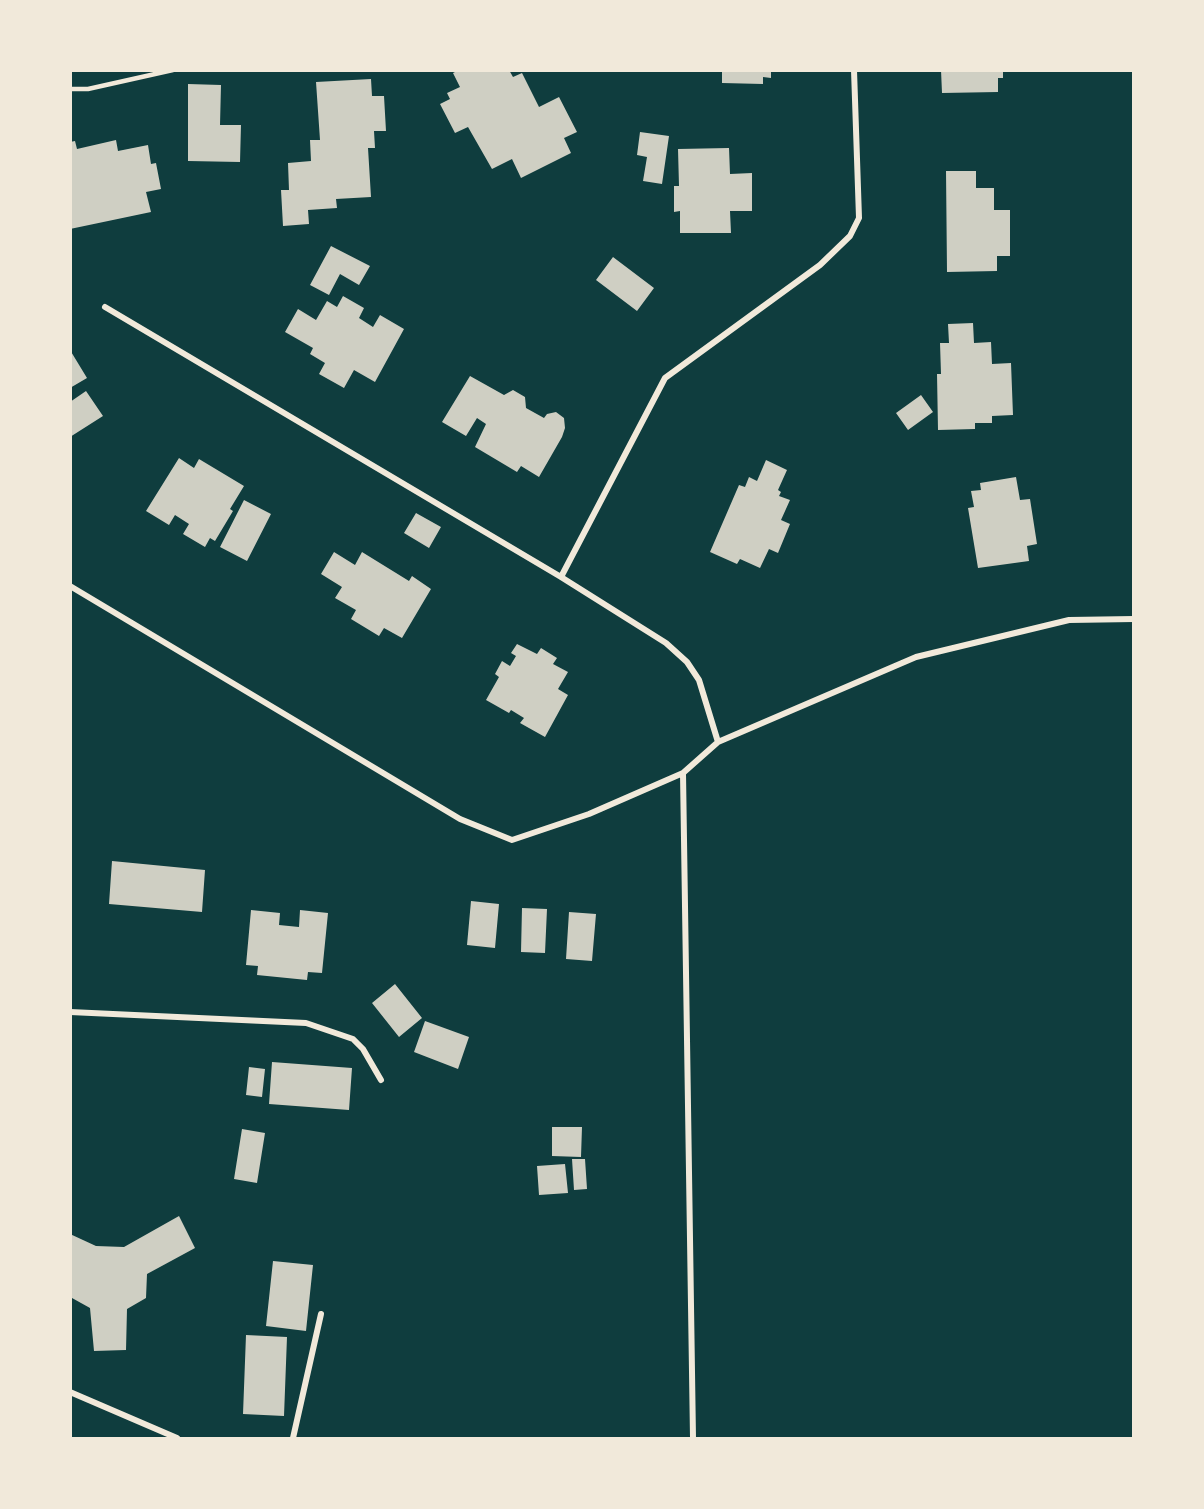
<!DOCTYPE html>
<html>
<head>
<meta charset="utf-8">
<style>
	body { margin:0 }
	#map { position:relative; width:1204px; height:1509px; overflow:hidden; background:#0f3d3e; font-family:Poppins,sans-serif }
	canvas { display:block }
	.frame { position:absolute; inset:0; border:72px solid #f1e9da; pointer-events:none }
</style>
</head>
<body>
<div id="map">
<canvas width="1204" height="1509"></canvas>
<div class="frame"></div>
</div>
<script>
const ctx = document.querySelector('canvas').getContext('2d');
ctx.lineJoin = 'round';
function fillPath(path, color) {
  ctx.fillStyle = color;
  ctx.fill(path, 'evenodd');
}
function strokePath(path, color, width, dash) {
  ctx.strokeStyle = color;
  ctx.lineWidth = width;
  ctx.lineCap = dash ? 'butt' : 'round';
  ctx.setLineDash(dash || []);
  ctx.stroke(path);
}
fillPath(new Path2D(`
	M459,70H509L513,77L522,73L539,107L559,97L577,132L564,138L571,153L521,178L512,159L492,169L468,127L455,133L440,104L450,99L447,93L460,87L453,73Z
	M722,70H771V78L763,77V84L722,83Z
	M941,70H1003V78H998V92L942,93Z
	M371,79L372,96H384L386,131H374L375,148H368L371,197L336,199L337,208L308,210L309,224L283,226L281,190H289L288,163L311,161L310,140H320L316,82Z
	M188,84L221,85L220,125H241L240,162L188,161Z
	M640,132L669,136L662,184L643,181L647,157L637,155Z
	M116,140L118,151L148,145L151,164L156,163L161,189L146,192L151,212L70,229V142L75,141L77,149Z
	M729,148L730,174L752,173V211H730L731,233H680V211L674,212V186H679L678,149Z
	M946,171H976V188H994V210H1010V256H997V271L947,272Z
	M331,246L370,266L359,285L340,274L329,295L310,285Z
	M613,257L654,288L637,311L596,280Z
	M343,296L364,308L359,318L373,327L380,315L404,329L375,382L354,370L344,388L319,374L325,363L310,354L313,348L285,332L298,309L316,320L327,301L337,307Z
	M973,323L974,343L991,342L992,364L1011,363L1013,415L992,416V423H975V429L938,430L937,374H941L940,343H949L948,324Z
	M70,350L87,378L70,388Z
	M470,376L504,395L513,390L525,397L526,408L544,418L547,414L556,412L564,418L565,428L562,437L539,477L521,466L517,472L475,447L486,424L477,418L466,436L442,422Z
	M86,391L103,416L70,437V402Z
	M921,395L933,412L908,430L896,413Z
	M179,458L194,468L199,459L244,486L230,509L233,511L215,541L210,538L205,547L183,534L189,524L175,515L169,525L146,511Z
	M766,460L787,470L778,490L781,492L779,496L790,500L781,520L790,524L778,553L769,549L760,568L740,559L737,564L710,552L739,485L745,487L749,477L757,481Z
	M1016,477L1020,500L1030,499L1037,544L1027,546L1029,561L978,568L968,508L974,507L971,491L981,490L980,483Z
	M244,500L271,514L247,561L220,547Z
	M416,513L441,527L429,548L404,533Z
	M334,552L355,565L362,552L409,581L412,576L431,589L402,638L384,628L379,636L351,619L356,610L335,598L342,587L321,574Z
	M517,644L537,654L541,648L557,658L553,664L568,672L558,689L568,695L545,737L520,723L524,718L511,710L509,713L486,700L499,677L495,674L502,661L510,666L516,656L511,653Z
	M112,861L205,870L202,912L109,904Z
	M471,901L499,904L495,948L467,945Z
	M522,908L547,909L545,953L521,952Z
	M251,910L280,913L279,925L299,927L300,910L328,913L322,973L308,972L307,980L257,975L258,966L246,965Z
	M569,912L596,914L592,961L566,959Z
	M395,984L422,1018L399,1037L372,1003Z
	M425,1021L469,1037L458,1069L414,1052Z
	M272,1062L352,1068L349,1110L269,1104Z
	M249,1067L265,1069L262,1097L246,1095Z
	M552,1127H582L581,1157L552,1156Z
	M242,1129L265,1133L257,1183L234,1179Z
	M572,1159H585L587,1189L574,1190Z
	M565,1164L568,1193L539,1195L537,1166Z
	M179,1216L195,1248L147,1274L146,1298L127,1309L126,1350L94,1351L90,1308L72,1298L70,1234L96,1246L124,1247Z
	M273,1261L313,1265L306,1331L266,1326Z
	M246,1335L287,1337L284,1416L243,1414Z`), '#cfcfc3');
strokePath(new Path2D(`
	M70,89H88L173,70`), '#f1e9da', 4.5);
strokePath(new Path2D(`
	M105,307L561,577L666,643L687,662L699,680L718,742
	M561,577L665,378L820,265L850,236L859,218L854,70
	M70,586L460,819L512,840L589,814L683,773L718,742L916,657L1069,620L1134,619
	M683,773L693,1438
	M70,1012L306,1023L353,1039L363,1049L381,1080
	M70,1392L177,1438
	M293,1438L321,1314`), '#f1e9da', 6);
</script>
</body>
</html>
